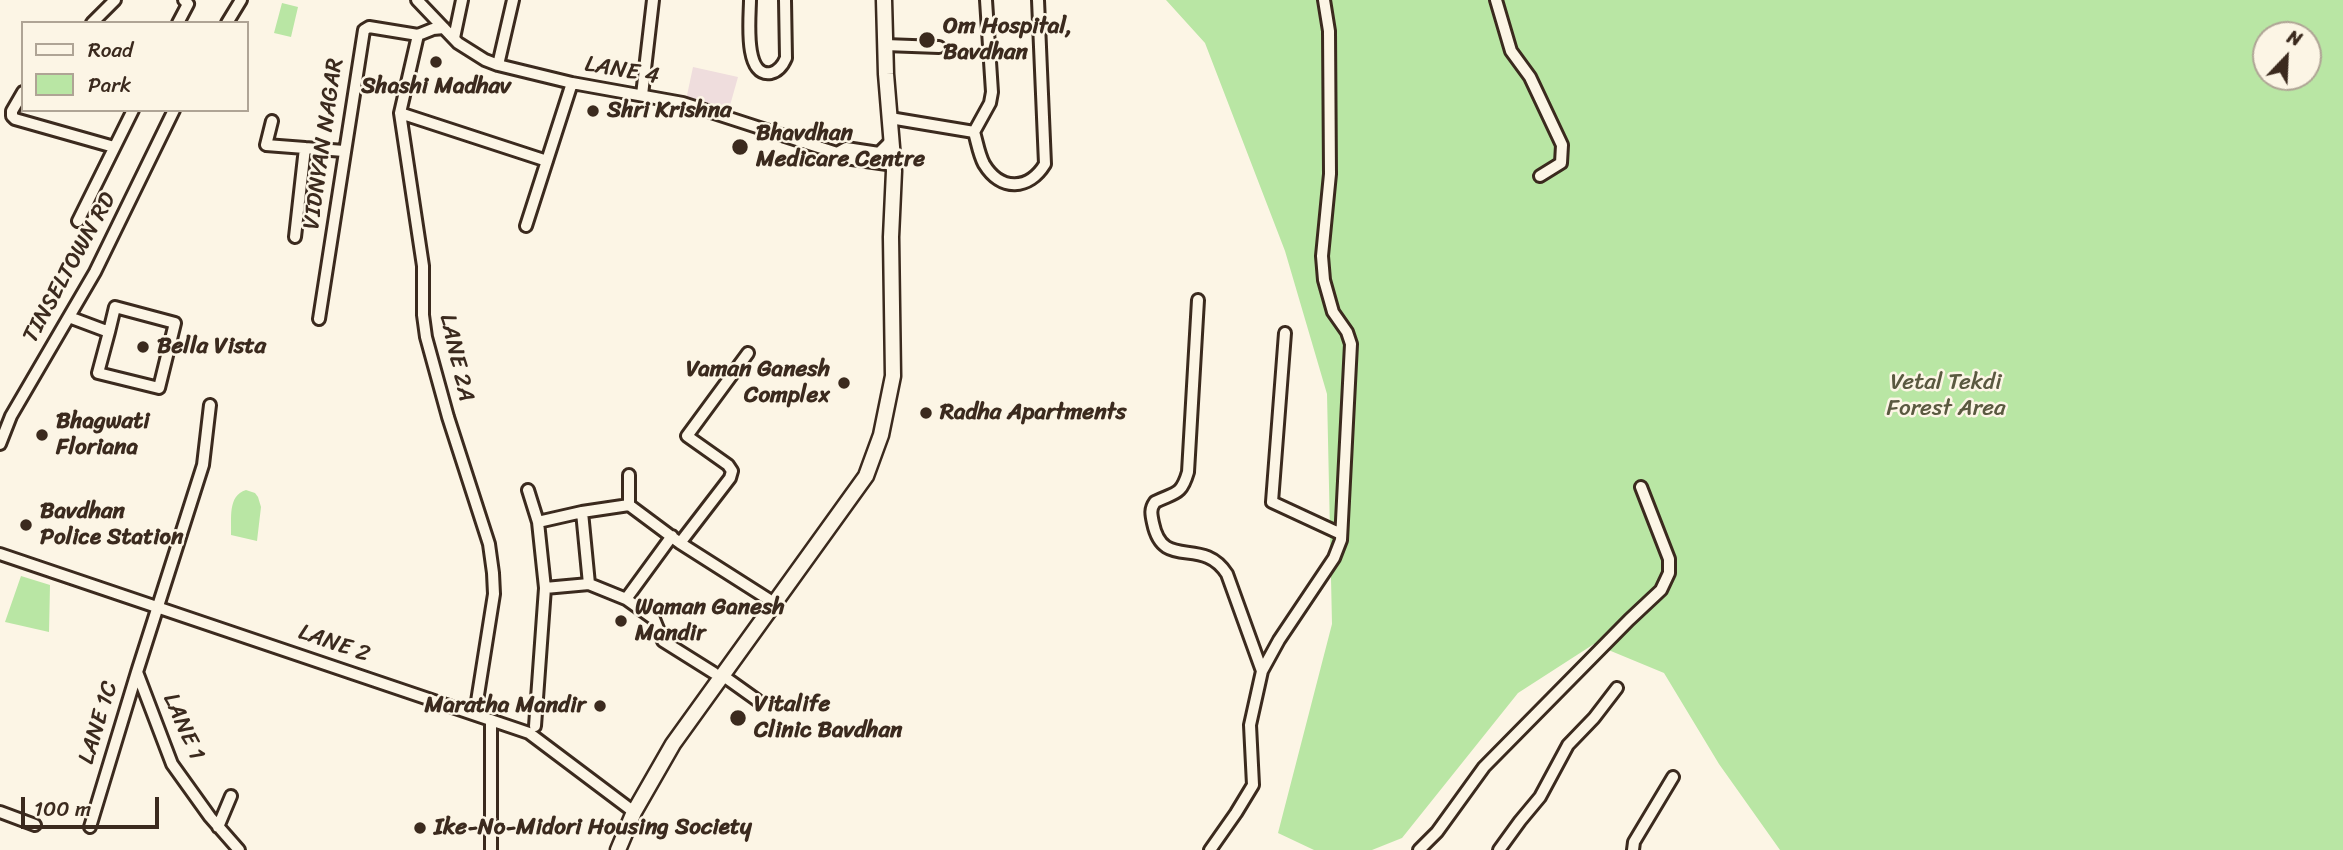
<!DOCTYPE html>
<html>
<head>
<meta charset="utf-8">
<style>
	body { margin:0 }
	#map { position:relative; width:2343px; height:850px; overflow:hidden; background:#fcf5e5; font-family:Sriracha,sans-serif }
	canvas { display:block }
	.legend { position:absolute; left:21px; top:21px; width:228px; height:91px; box-sizing:border-box; background:#fcf5e5; border:2px solid #afa495; margin:0; padding:9px 12px; list-style:none; font-size:21px; color:#3b2a1e }
	.legend li { display:flex; align-items:center; gap:14px; height:35px }
	.legend b { width:35px; border:2px solid #afa495 }
	.north { position:absolute; left:2252px; top:21px; width:70px; height:70px; box-sizing:border-box; background:#fcf5e5; border:2px solid #afa495; border-radius:50%; rotate:23deg; font-size:19px; font-weight:700; line-height:28px; text-align:center; color:#3b2a1e }
	.north::after { content:''; display:block; margin:auto; width:24px; height:32px; background:#3b2a1e; clip-path:polygon(50% 0,100% 100%,50% 72%,0 100%) }
	.scale { position:absolute; left:21px; top:797px; width:138px; height:32px; box-sizing:border-box; border:4px solid #3b2a1e; border-top:0; padding-left:9px; font-size:21px; line-height:24px; white-space:nowrap; color:#3b2a1e; -webkit-text-stroke:5px #fcf5e5; paint-order:stroke }
</style>
</head>
<body>
<div id="map">
<canvas width="2343" height="850"></canvas>
<ul class="legend">
<li><b style="height:9px;background:#fcf5e5"></b>Road</li>
<li><b style="height:19px;background:#b9e6a4"></b>Park</li>
</ul>
<div class="north">N</div>
<div class="scale">100 m</div>
</div>
<script>
const ctx = document.querySelector('canvas').getContext('2d');
ctx.lineJoin = 'round';
function fillPath(path, color) {
  ctx.fillStyle = color;
  ctx.fill(path, 'evenodd');
}
function strokePath(path, color, width, dash) {
  ctx.strokeStyle = color;
  ctx.lineWidth = width;
  ctx.lineCap = dash ? 'butt' : 'round';
  ctx.setLineDash(dash || []);
  ctx.stroke(path);
}
function label(font, color, halo, rows, align = 'center') {
  ctx.font = font + ' Sriracha,sans-serif';
  ctx.lineWidth = 5;
  ctx.setLineDash([]);
  ctx.textBaseline = 'middle';
  ctx.strokeStyle = halo;
  ctx.fillStyle = color;
  for (const [text, x, y, turn = 0] of rows) {
    ctx.save();
    ctx.translate(x, y);
    ctx.rotate((+turn || 0) * Math.PI / 180);
    ctx.textAlign = isNaN(turn) ? turn : align;
    if (halo) ctx.strokeText(text, 0, 0);
    ctx.fillText(text, 0, 0);
    ctx.restore();
  }
}
fillPath(new Path2D(`
	M693,67L738,77L729,109L686,100Z`), '#efdddd');
fillPath(new Path2D(`
	M1166,0H2343V850H1780L1719,764L1664,673L1594,644L1518,693L1402,838L1372,850H1314L1278,833L1332,624L1327,394L1285,251L1205,43ZM2266,35H2308V77H2266Z
	M282,3L298,7L291,37L274,33Z
	M246,490L255,493L258,497L261,507L257,541L231,535C232,519 227,496 246,490Z
	M21,576L50,585L49,632L5,622Z`), '#b9e6a4');
const minor = new Path2D(`
	M417,0L458,43L485,60L498,65L572,83L683,103L837,153L845,158L894,165
	M750,0C750,16 743,78 771,73C779,71 783,65 786,58L785,0
	M986,0L992,92L990,103L974,132C977,142 979,155 984,164C1001,192 1029,190 1045,164L1038,0
	M1496,0L1511,51L1530,77L1562,145L1561,163L1540,176
	M92,23L115,0
	M178,23L188,4L184,0
	M227,23L241,0
	M418,35L400,113L423,266V315L426,337L448,417L489,544L493,573L494,594L475,714
	M454,38L462,0
	M885,45L939,47
	M498,65L513,0
	M23,92L12,111V116L15,119L114,147
	M642,95L653,0
	M400,113L547,161
	M890,118L974,132
	M272,121L266,145L344,151
	M837,153L846,148L879,153L892,140
	M78,221L133,110
	M526,226L572,83
	M295,237L305,148
	M1198,300L1188,472C1181,496 1175,492 1155,502C1150,509 1151,514 1153,523C1163,572 1202,535 1227,574L1262,671
	M69,317L109,332L115,307L175,323L159,388L98,373L109,332
	M319,319L364,30L369,27L418,35L433,29L444,28
	M1285,333L1272,502L1341,534
	M210,405L203,465L137,672L172,764L210,817L239,850
	M0,444L11,416L95,272L174,110
	M629,475V505
	M528,490L538,522L545,588L535,726
	M582,512L589,584
	M538,522L582,512L629,505L680,543L768,599
	M680,543L730,478L732,471L728,465L687,436L748,353
	M0,554L529,733L634,812
	M545,588L589,584L626,599L654,619L663,641L714,673
	M626,599L672,536
	M722,675L757,700
	M0,812L35,825
	M90,827L137,672
	M218,827L231,796
	M491,850V720
	M1210,850L1236,813L1253,785L1250,725L1262,671L1279,640L1334,558L1341,540L1351,344L1347,332L1333,312L1324,280L1322,256L1330,174L1329,31L1324,0
	M1419,850L1437,832L1484,767L1629,620L1661,590L1669,573V559L1641,487
	M1499,850L1520,821L1540,797L1568,745L1594,718L1617,688
	M1633,850L1634,842L1673,777`);
const major = new Path2D(`
	M618,850L634,812L673,744L866,476L881,435L893,376L891,237L894,171L886,74L884,0`);
strokePath(minor, '#3b2a1e', 16);
strokePath(major, '#3b2a1e', 19);
strokePath(minor, '#fcf5e5', 10);
strokePath(major, '#fcf5e5', 14);
for (const [x, y, r, color] of [
	[927,40,9,"#3b2a1e"],
	[436,62,7,"#3b2a1e"],
	[593,111,7,"#3b2a1e"],
	[740,147,9,"#3b2a1e"],
	[143,347,7,"#3b2a1e"],
	[844,383,7,"#3b2a1e"],
	[926,413,7,"#3b2a1e"],
	[42,435,7,"#3b2a1e"],
	[26,525,7,"#3b2a1e"],
	[621,621,7,"#3b2a1e"],
	[600,706,7,"#3b2a1e"],
	[738,718,9,"#3b2a1e"],
	[420,828,7,"#3b2a1e"]
]) {
  const dot = new Path2D();
  dot.arc(x, y, r, 0, 2 * Math.PI);
  ctx.fillStyle = color;
  ctx.fill(dot);
  strokePath(dot, '#fcf5e5', 2.5);
}
label('bold 23px', '#3b2a1e', '#fcf5e5', [
	["Om Hospital,",943,27],
	["Bavdhan",943,53],
	["Shashi Madhav",436,87,"center"],
	["Shri Krishna",607,111],
	["Bhavdhan",756,134],
	["Medicare Centre",756,160],
	["Bella Vista",157,347],
	["Vaman Ganesh",830,370,"right"],
	["Complex",830,396,"right"],
	["Radha Apartments",940,413],
	["Bhagwati",56,422],
	["Floriana",56,448],
	["Bavdhan",40,512],
	["Police Station",40,538],
	["Waman Ganesh",635,608],
	["Mandir",635,634],
	["Vitalife",754,705],
	["Clinic Bavdhan",754,731],
	["Maratha Mandir",586,706,"right"],
	["Ike-No-Midori Housing Society",434,828]
], 'left');
label('23px', '#3b2a1e', '#fcf5e5', [
	["LANE 4",622,71,10],
	["VIDNYAN NAGAR",324,144,-82],
	["TINSELTOWN RD",70,268,-61],
	["LANE 2A",456,358,77],
	["LANE 2",334,644,19],
	["LANE 1C",99,723,-73],
	["LANE 1",183,727,66]
]);
label('23px', '#5a5940', '#fcf5e5', [
	["Vetal Tekdi",1946,383],
	["Forest Area",1946,409]
]);
</script>
</body>
</html>
